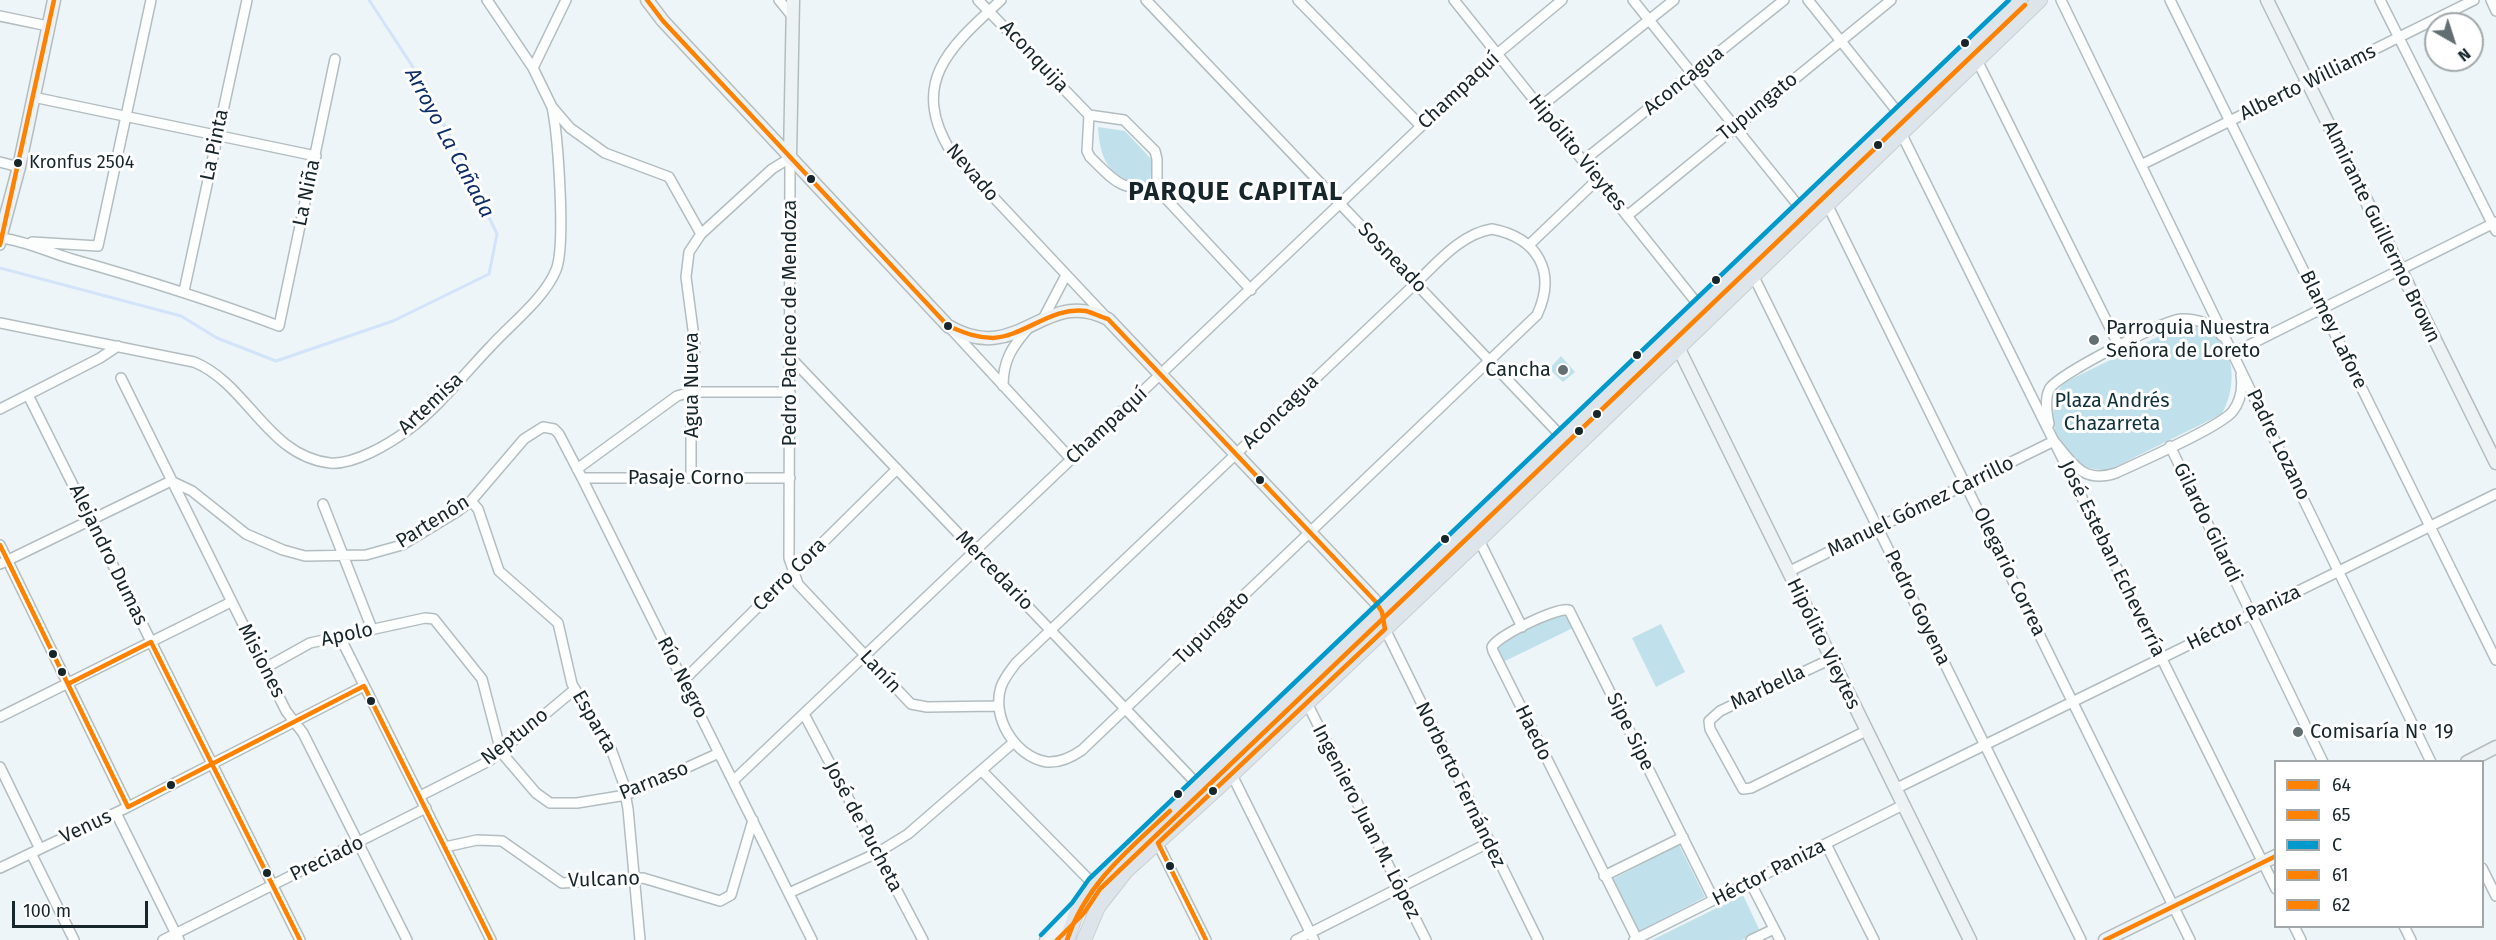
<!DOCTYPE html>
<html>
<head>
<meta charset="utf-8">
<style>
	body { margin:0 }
	#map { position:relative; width:2496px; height:940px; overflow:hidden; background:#edf5f8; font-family:"Fira Sans",sans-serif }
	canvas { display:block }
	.legend { position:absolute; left:2274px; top:760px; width:210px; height:168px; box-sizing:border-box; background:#fff; border:2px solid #a2a8aa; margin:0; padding:8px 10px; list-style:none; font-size:18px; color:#17262a }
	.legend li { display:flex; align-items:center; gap:12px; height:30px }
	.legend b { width:30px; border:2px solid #a2a8aa }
	.north { position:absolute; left:2424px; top:12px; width:60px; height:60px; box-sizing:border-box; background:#fff; border:2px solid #a2a8aa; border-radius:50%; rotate:141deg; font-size:16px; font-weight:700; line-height:24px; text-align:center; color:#17262a }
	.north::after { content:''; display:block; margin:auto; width:21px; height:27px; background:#626e72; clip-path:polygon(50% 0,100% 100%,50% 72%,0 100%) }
	.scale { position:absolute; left:12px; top:901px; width:136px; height:27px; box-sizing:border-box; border:3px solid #17262a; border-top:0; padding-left:8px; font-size:18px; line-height:21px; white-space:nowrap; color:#17262a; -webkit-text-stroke:4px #fff; paint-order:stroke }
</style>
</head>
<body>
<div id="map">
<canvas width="2496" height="940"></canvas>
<ul class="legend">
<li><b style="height:8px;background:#ff8100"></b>64</li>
<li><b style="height:8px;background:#ff8100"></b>65</li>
<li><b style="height:8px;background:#0099cb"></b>C</li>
<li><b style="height:8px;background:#ff8100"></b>61</li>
<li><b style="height:8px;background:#ff8100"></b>62</li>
</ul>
<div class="north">N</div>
<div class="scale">100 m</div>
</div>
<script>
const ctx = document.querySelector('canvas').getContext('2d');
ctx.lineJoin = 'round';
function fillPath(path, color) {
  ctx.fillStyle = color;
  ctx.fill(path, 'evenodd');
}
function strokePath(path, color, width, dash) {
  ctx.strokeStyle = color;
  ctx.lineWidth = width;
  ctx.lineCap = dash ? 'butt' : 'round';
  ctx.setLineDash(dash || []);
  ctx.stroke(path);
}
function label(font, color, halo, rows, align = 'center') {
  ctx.font = font + ' "Fira Sans",sans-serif';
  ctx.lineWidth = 6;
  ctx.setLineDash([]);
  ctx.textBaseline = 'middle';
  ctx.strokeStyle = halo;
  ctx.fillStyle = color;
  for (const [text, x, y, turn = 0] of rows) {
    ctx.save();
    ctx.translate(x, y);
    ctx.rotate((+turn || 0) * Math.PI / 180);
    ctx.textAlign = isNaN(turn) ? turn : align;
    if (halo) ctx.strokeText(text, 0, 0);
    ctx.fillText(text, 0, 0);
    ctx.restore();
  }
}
fillPath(new Path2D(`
	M1098,127L1125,131L1152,160L1150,184C1112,183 1100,163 1098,127Z
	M2192,326C2235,334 2240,381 2222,414L2107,471C2097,469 2085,469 2076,462C2052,444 2046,407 2063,383L2178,327Z
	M1561,356L1575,372L1563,382L1549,369Z
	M1560,612L1566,614L1575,627L1503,662L1497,651L1502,642Z
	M1661,624L1685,672L1656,687L1632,638Z
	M1679,845L1705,897L1638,932L1611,880Z
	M1743,895L1760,931L1742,940H1652Z`), '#c0e1eb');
strokePath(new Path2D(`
	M0,268L181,316L217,338L276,361L393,321L489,274L497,234L450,136L411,64L369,0`), '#d3e3f9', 3);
const street = new Path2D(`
	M487,0L533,68L552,107L570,128L605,153L669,177L701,234
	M779,0L792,16
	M978,0L1089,115L1124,120L1155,151L1157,159V189L1251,290
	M1001,0C951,46 908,82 951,152L1107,318
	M1146,0L1563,438
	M1298,0L1421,126
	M1454,0L1700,307
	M1633,0L1801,209
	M1808,0L1900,115
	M2061,0L2431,762
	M2170,0L2496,660
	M2380,0L2496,231
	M2491,0L2496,11
	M0,16L48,26
	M1977,60L2119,346
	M533,68L566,0
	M33,97L316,156
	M1540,107L1674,0
	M1089,115L1087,151L1090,157C1117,183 1118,189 1157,189
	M1901,133L2276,889
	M1583,161L1784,0
	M0,162L19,167
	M2141,165L2474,0
	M1827,204L2190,940
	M1627,216L1891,0
	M1492,229C1538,238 1557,272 1537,315L1082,750C1072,757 1060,763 1047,762C1015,757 991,717 1001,687C1004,678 1010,671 1016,663L1416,283C1438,262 1461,234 1492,229Z
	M32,242L98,246L151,0
	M1530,244L1598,179
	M0,245L1,238C27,241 47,252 72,259C143,279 210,300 279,326L335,59
	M1753,275L2081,940
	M184,291L247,0
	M1043,319L1066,275
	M0,323L194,362C248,384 267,456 330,463C354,465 389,444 408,430C439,407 464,374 491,346C512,323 544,299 556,270C566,246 558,135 552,107
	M951,329L1071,459
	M2233,353L2496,222
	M790,357L1198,785
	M121,378L286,711L303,733L407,940
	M1003,386C1003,360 1012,347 1029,327
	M28,395L300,940
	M0,409L100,358L118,346
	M2049,424C2047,414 2044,398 2050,388C2061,373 2162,321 2181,319C2195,318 2213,324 2222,336
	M2170,446L2323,762
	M577,469L677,396L691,392H790
	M582,478H790
	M691,478V392L695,345L686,277L689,252L701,234L772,169L790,158L789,558L798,584L911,704L927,707L998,706
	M171,481L192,491L246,534L283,550L305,556L366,555L402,545L458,511L471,501L524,439L543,427L554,429L559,434L582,478L812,940
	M471,501L478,509L499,571L558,623L572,684L611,749L623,782L628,809L640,940
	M323,504L372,629
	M1479,540L1522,627
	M0,545L128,807
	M0,564L171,481
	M1788,572L2054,441C2073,464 2083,484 2116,473C2139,462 2221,427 2233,411C2241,400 2243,388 2241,375
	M1385,629L1538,940
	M340,637L491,940
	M1831,659L1720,711L1709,721L1710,729L1743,789L1751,788L1866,731
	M265,668L310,643L425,618L434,619L482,679L501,752L536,793L550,803H577L626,795L719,753
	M683,681L897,469
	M1307,703L1426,940
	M804,714L923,940
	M0,717L231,602
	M0,767L40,849
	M982,771L1105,896
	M1232,775L1314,940
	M733,781L1497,54L1562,0
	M1895,789L2496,494
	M420,796L489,761L574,690
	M116,813L179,940
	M1155,838L1206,940
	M1826,844L1874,940
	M445,847L477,840L502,841L562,883L643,878L720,901L731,895L753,820
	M31,853L74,940
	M0,868L128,807L364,686
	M2482,868L2496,896
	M1604,876L1683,837
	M1750,882L1780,940
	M789,893L877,853L908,834L1014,742
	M2294,926L2301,940
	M2404,926L2411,940
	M1637,939L1493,651L1492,647C1497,636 1557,607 1569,610L1714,900
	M163,940L426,808
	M1296,940L1488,843
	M1634,940L1903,805
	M1751,940L1774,929`);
const secondary = new Path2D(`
	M647,0L663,21L948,326C1019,368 1044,285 1108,319L1375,601L1382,612L1385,629
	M2267,0L2496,463
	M790,158L793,0
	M0,238L19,167L54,0
	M1678,347L1970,940
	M2467,762L2496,747
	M1046,940L1077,909
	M2105,940L2276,856`);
const primary = new Path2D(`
	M1067,940L1078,908L1094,884L2020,0
	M1084,940L1098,907L1126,871L1219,787L1479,540L2040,0`);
strokePath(street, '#b3bdc0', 12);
strokePath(secondary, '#b3bdc0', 15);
strokePath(primary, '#cad0d2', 16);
strokePath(street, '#fcfefe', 9);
strokePath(secondary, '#edf2f4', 12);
strokePath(primary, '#dde5ea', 14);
strokePath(new Path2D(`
	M647,0L663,21L948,326C963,332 976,338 993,338C1025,336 1052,306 1086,311C1093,313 1101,317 1108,319L1375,601L1382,612L1385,629L1158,843L1206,940
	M1067,940C1086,884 1128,850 1170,811`), '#ff8100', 4.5);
strokePath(new Path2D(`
	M1057,940L1084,913L1100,889L2025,5`), '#ff8100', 4.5);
strokePath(new Path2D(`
	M1041,935L1072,903L1089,879L2009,0`), '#0099cb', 4.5);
strokePath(new Path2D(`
	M0,245L54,0
	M0,545L128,807L364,686L491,940
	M68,684L151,642L300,940`), '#ff8100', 4.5);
strokePath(new Path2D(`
	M2105,940L2276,856`), '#ff8100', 4.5);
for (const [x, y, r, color] of [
	[1965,43,5,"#17262a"],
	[1878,145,5,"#17262a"],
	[18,163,5,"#17262a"],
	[811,179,5,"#17262a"],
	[1716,280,5,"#17262a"],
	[948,326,5,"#17262a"],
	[2094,340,6,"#626e72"],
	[1637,355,5,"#17262a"],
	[1563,370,6,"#626e72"],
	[1597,414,5,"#17262a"],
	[1579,431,5,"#17262a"],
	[1260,480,5,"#17262a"],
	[1445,539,5,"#17262a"],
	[53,654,5,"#17262a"],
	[62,672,5,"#17262a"],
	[371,701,5,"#17262a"],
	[2298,732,6,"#626e72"],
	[171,785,5,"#17262a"],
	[1213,791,5,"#17262a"],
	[1178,794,5,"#17262a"],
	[1170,866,5,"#17262a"],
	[267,873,5,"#17262a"]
]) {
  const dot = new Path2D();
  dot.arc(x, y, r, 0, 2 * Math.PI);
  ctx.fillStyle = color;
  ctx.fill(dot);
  strokePath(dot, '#fff', 2);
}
label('18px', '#17262a', '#fff', [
	["Kronfus 2504",29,163]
], 'left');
label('20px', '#17262a', '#fff', [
	["Aconquija",1034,57,47],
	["Aconcagua",1684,81,-39],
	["Alberto Williams",2308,83,-26],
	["Champaquí",1459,91,-43],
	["Tupungato",1758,107,-39],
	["La Pinta",215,145,-78],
	["Hipólito Vieytes",1577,153,51],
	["Nevado",972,173,49],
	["La Niña",307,193,-78],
	["Almirante Guillermo Brown",2381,232,64],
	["Sosneado",1392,258,46],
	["Pedro Pacheco de Mendoza",790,323,-90],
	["Blamey Lafore",2333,330,64],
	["Agua Nueva",692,385,-90],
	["Artemisa",431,404,-43],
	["Aconcagua",1281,412,-44],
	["Champaquí",1107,426,-43],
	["Padre Lozano",2278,445,64],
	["Pasaje Corno",686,478],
	["Manuel Gómez Carrillo",1921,507,-26],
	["Partenón",433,522,-32],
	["Gilardo Gilardi",2207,523,64],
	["Alejandro Dumas",108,555,64],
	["José Esteban Echeverría",2112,559,64],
	["Mercedario",994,571,46],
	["Olegario Correa",2009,572,64],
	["Cerro Cora",790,575,-45],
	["Pedro Goyena",1917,608,64],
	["Héctor Paniza",2244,618,-26],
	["Tupungato",1212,628,-44],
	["Apolo",347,635,-12],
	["Hipólito Vieytes",1823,644,64],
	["Misiones",261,661,63],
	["Lanín",880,672,47],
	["Río Negro",682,678,63],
	["Marbella",1768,688,-25],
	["Esparta",594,722,60],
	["Sipe Sipe",1630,732,64],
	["Haedo",1533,733,64],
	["Neptuno",515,737,-38],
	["Parnaso",654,781,-22],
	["Norberto Fernández",1460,785,64],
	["Ingeniero Juan M. López",1366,822,63],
	["Venus",86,827,-25],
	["José de Pucheta",863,827,62],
	["Preciado",327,859,-26],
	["Héctor Paniza",1769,873,-27],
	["Vulcano",604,880,-2]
]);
label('20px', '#17262a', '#fff', [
	["Parroquia Nuestra",2106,328],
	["Señora de Loreto",2106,351],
	["Cancha",1551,370,"right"],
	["Comisaría N° 19",2310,732]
], 'left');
label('20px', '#0e323c', '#fff', [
	["Plaza Andrés",2112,401],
	["Chazarreta",2112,424]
]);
label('italic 21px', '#0d2d68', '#fff', [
	["Arroyo La Cañada",449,143,62]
]);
ctx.letterSpacing = '1.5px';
label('bold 26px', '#17262a', '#fff', [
	["PARQUE CAPITAL",1236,193]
]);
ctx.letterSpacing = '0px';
</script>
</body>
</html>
